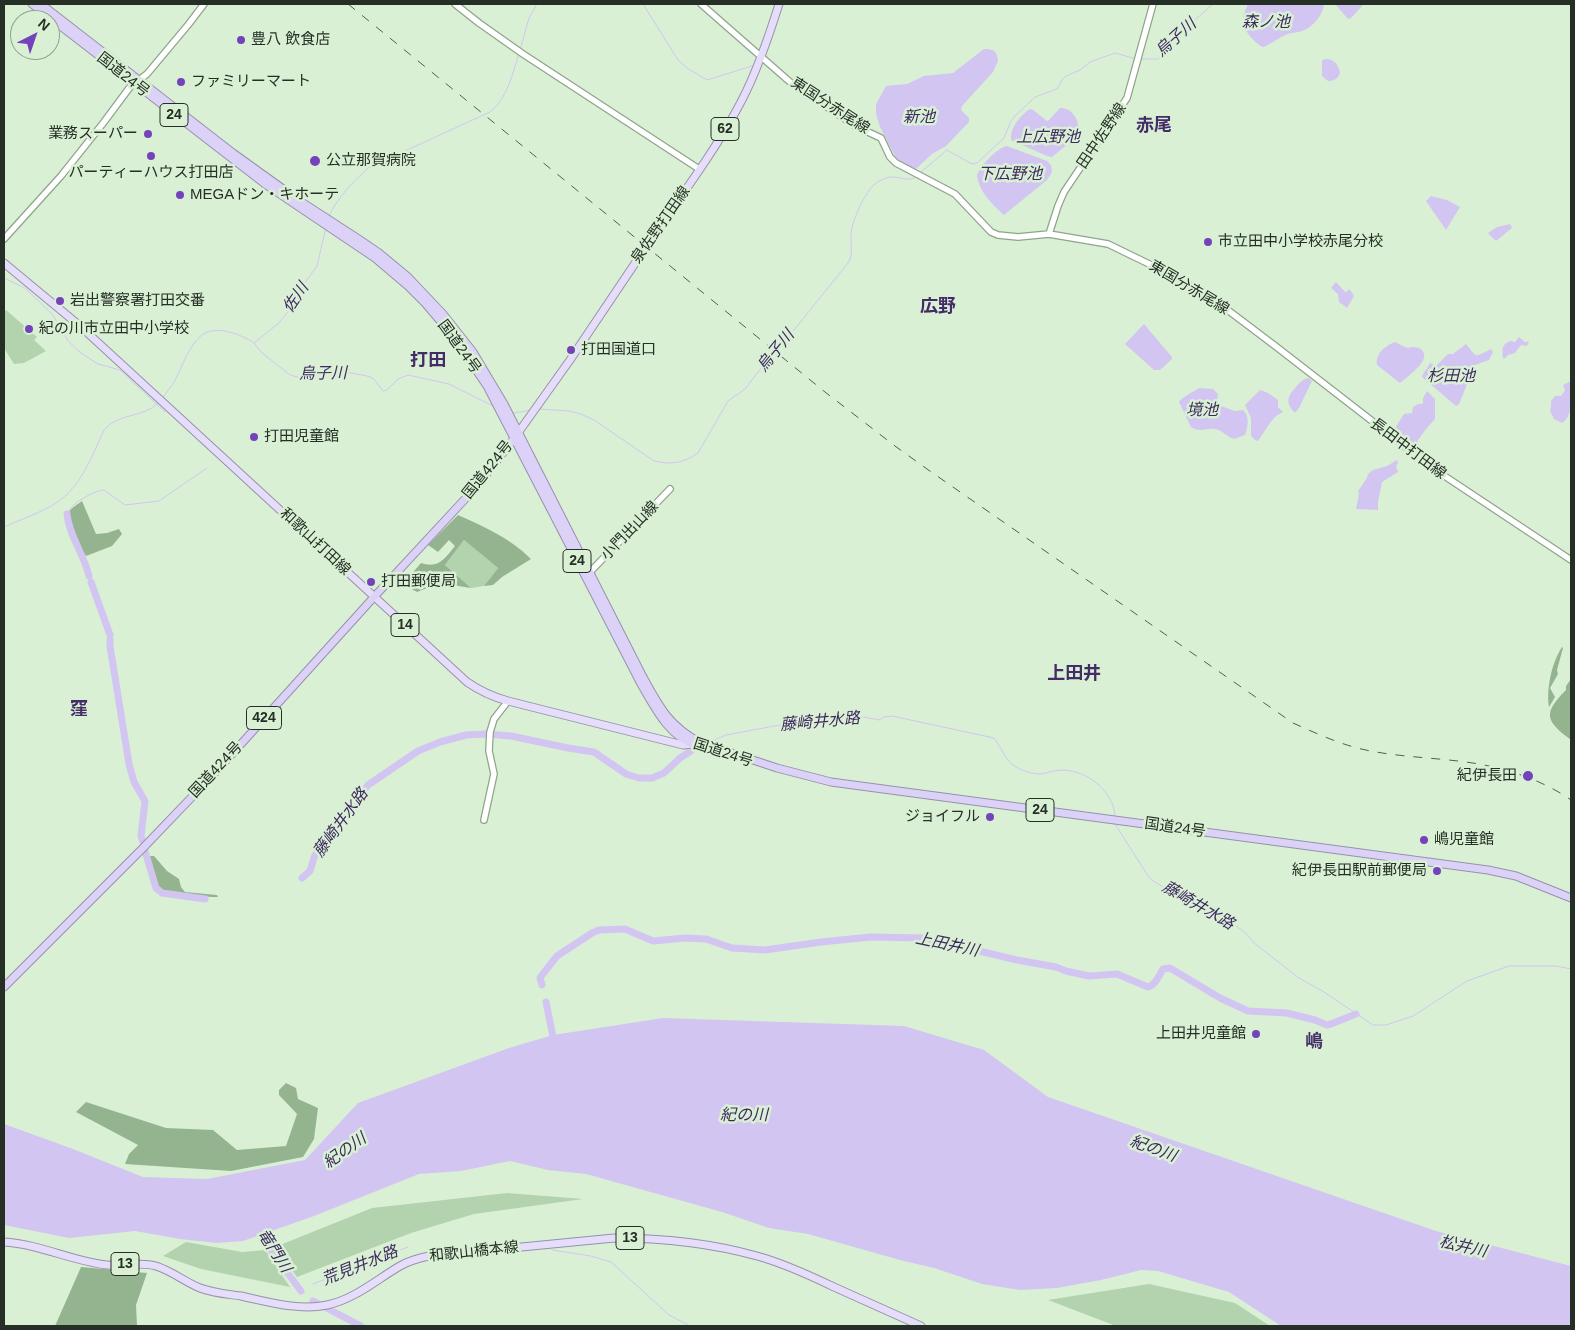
<!DOCTYPE html>
<html>
<head>
<meta charset="utf-8">
<style>
	body { margin:0 }
	#map { position:relative; width:1575px; height:1330px; overflow:hidden; background:#d9f0d5; font-family:Helvetica,sans-serif }
	canvas { display:block }
	.frame { position:absolute; inset:0; border:5px solid #262f25; pointer-events:none }
	.north { position:absolute; left:10px; top:10px; width:50px; height:50px; box-sizing:border-box; background:#d9f0d5; border:1px solid #91a38f; border-radius:50%; rotate:41deg; font-size:14px; font-weight:700; line-height:20px; text-align:center; color:#262f25 }
	.north::after { content:''; display:block; margin:auto; width:18px; height:22px; background:#7443bb; clip-path:polygon(50% 0,100% 100%,50% 72%,0 100%) }
</style>
</head>
<body>
<div id="map">
<canvas width="1575" height="1330"></canvas>
<div class="frame"></div>
<div class="north">N</div>
</div>
<script>
const ctx = document.querySelector('canvas').getContext('2d');
ctx.lineJoin = 'round';
function fillPath(path, color) {
  ctx.fillStyle = color;
  ctx.fill(path, 'evenodd');
}
function strokePath(path, color, width, dash) {
  ctx.strokeStyle = color;
  ctx.lineWidth = width;
  ctx.lineCap = dash ? 'butt' : 'round';
  ctx.setLineDash(dash || []);
  ctx.stroke(path);
}
function label(font, color, halo, rows, align = 'center') {
  ctx.font = font + ' Helvetica,"Noto Sans JP",sans-serif';
  ctx.lineWidth = 5;
  ctx.setLineDash([]);
  ctx.textBaseline = 'middle';
  ctx.strokeStyle = halo;
  ctx.fillStyle = color;
  for (const [text, x, y, turn = 0] of rows) {
    ctx.save();
    ctx.translate(x, y);
    ctx.rotate((+turn || 0) * Math.PI / 180);
    ctx.textAlign = isNaN(turn) ? turn : align;
    if (halo) ctx.strokeText(text, 0, 0);
    ctx.fillText(text, 0, 0);
    ctx.restore();
  }
}
fillPath(new Path2D(`
	M6,310L37,337L34,340L46,351L24,363L14,364L4,348V312Z
	M464,540L498,568L484,586L471,588L445,565Z
	M507,1193L583,1199L474,1214L411,1233L297,1277L275,1247L372,1208Z
	M186,1242L242,1252L265,1250L290,1287L201,1269L163,1256Z
	M1149,1284L1235,1303L1270,1326H1116L1048,1300Z`), '#b3d2ae');
fillPath(new Path2D(`
	M82,501L96,534L107,533L119,529L122,534L112,546L86,556C81,548 65,521 69,512C71,508 78,504 82,501Z
	M458,515C485,527 510,538 531,559L502,577L493,585L484,586L498,568L464,540L445,565L471,588L440,583L417,592L410,588L408,578L421,563C439,569 445,558 455,546L449,540L438,552L428,545Z
	M1562,647L1563,648L1557,670L1558,674L1550,688L1555,697L1549,707C1546,689 1552,662 1562,647Z
	M1571,679V740C1546,721 1542,714 1566,690V686Z
	M148,856H154L167,871L179,879L181,887L185,892L217,895L218,897C206,897 164,896 157,886C152,878 151,865 148,856Z
	M286,1083L296,1088L298,1099L318,1108L314,1139L303,1157L231,1171L125,1164L129,1154L138,1145L76,1112L86,1102L166,1128L213,1130L237,1150L286,1146L297,1114L279,1095V1090Z
	M81,1267L147,1273L136,1305L137,1326H55Z`), '#94b48f');
fillPath(new Path2D(`
	M1248,4H1322L1324,6C1322,15 1313,27 1304,30C1299,33 1293,32 1288,34C1279,37 1272,44 1263,47C1255,43 1243,31 1243,20C1243,15 1246,9 1248,4Z
	M1335,4H1364L1351,18L1348,19Z
	M984,49C994,49 997,51 998,61L993,72L962,106L961,110L969,118V122L946,146L932,154L916,169L901,163L896,158L880,127L876,114V104L886,86L907,84L924,76L953,73Z
	M1326,59C1334,59 1339,65 1340,73C1338,79 1334,81 1328,81L1322,76V60Z
	M1060,108C1067,108 1070,110 1074,115C1087,133 1065,146 1052,157L1047,156L1011,140C1010,127 1019,118 1028,110L1032,109L1047,121L1049,120Z
	M1007,146L1047,161L1051,165L1052,172L1047,180L1004,215C992,204 979,192 977,175C981,165 997,148 1007,146Z
	M1431,196L1447,200L1460,207L1446,230L1426,201Z
	M1510,224L1512,228L1496,241L1488,233L1497,227Z
	M1336,282L1345,292L1348,291V289L1351,291L1354,296L1347,308L1339,302L1338,294L1331,288Z
	M1144,324L1172,357V359L1160,370H1154L1125,344Z
	M1519,337L1525,342L1529,341L1527,346L1521,345L1515,353L1508,355L1504,359L1503,358C1502,350 1501,345 1510,341L1515,342Z
	M1395,342L1407,348C1412,347 1417,346 1422,350C1432,360 1407,377 1400,383L1377,365C1375,354 1386,345 1395,342Z
	M1466,344C1478,358 1473,358 1491,349L1493,352L1489,360L1475,365L1459,404L1456,406L1422,377C1423,372 1428,368 1430,363L1436,366L1448,354H1453Z
	M1308,378L1311,380L1312,381L1299,408L1296,412H1294C1285,402 1288,396 1295,388C1299,383 1302,380 1308,378Z
	M1571,381C1571,394 1574,416 1562,423L1554,419L1550,411L1551,407V401L1555,396H1561L1565,390L1563,385Z
	M1199,388L1213,389L1218,394L1217,403L1218,405L1235,411L1243,410C1250,416 1248,427 1245,435L1234,439C1227,437 1222,430 1215,429C1207,428 1200,433 1191,427L1179,402C1182,397 1193,392 1199,388Z
	M1260,390L1268,393L1278,400V407L1283,412L1276,416L1270,423L1258,441L1255,440L1251,436V418L1245,405Z
	M1427,391L1435,399V419L1426,429L1418,440L1416,447L1412,449L1402,440L1395,428L1404,414L1412,413L1413,407L1418,404H1421L1423,403V398Z
	M1397,460L1398,463L1396,466L1398,472L1382,482L1378,502V510L1356,509L1359,494L1358,491L1367,478L1368,474L1373,470L1387,466Z
	M663,1018L904,1026L984,1050L1048,1097L1436,1231L1571,1266V1326H1281L1229,1292L1158,1271L1141,1270L1101,1280L1057,1288L1020,1290L982,1284L934,1268L900,1260L808,1234L769,1228L722,1212L586,1174L548,1170L510,1161L461,1171L419,1174L314,1216L243,1241L216,1243L180,1239L135,1231L69,1238L4,1225V1124L73,1149L143,1177L207,1179L305,1160L358,1103L509,1048L553,1035Z`), '#d2c5f2');
strokePath(new Path2D(`
	M643,4L678,60L687,68L707,80L752,66
	M520,50L529,18L537,4
	M1140,59H1158L1188,26L1213,4
	M921,172L947,150L970,163L973,164L977,163L1004,138L1011,121L1015,116L1035,97L1057,89L1062,80L1066,76L1080,70L1090,62L1115,53L1136,59
	M329,216C337,198 354,181 368,168L490,112C507,99 513,73 519,53
	M4,278L25,288L53,315L68,341L81,353L98,364L120,370L165,412
	M254,343L261,352L290,375L297,377L311,376L326,374L335,375L346,372L367,376L373,378L383,391L387,390L398,379L408,375L449,384L495,407
	M163,398C166,392 171,387 174,382C183,366 188,346 202,335C216,324 242,335 254,343L279,323L294,304L306,281L317,266L326,227
	M538,409L569,411L581,414L594,420L654,461C671,465 684,463 698,453L728,401L745,389L778,346L794,330L848,263C854,254 850,244 851,233C852,221 866,190 875,184C880,180 887,177 893,177C902,177 908,182 916,177
	M511,412L515,413L531,410
	M67,514C70,504 93,491 104,490L125,505L159,501L207,468
	M4,527C19,520 43,512 56,503C81,487 92,456 104,430C117,413 144,418 158,403
	M712,741L726,735L812,719L854,715L879,720L884,717L892,716L994,738C1002,748 1006,763 1018,768C1024,771 1033,774 1040,774C1048,773 1054,770 1063,770C1088,771 1114,791 1115,817
	M1115,824L1148,876L1152,880C1165,888 1180,900 1195,907C1214,915 1242,924 1254,943L1299,978L1324,992L1373,1025H1386L1413,1016L1467,981L1509,966H1556L1571,969
	M552,1250L591,1256L611,1262L669,1315L690,1326
	M313,1284L408,1247`), '#d2c5f2', 1);
strokePath(new Path2D(`
	M67,514C69,536 84,554 89,576
	M91,582L110,635
	M110,640V646L129,764L134,782L145,801L141,836L143,842
	M145,851L156,888L162,893L205,899
	M302,878L310,871L315,855L368,785L418,751L440,742L466,735L486,734L511,736L568,748L594,752L626,774L639,778H652L664,773L680,758L691,751
	M542,985L540,978L542,975L557,956L592,933L599,930L625,929L653,941L685,938L706,939L732,948L765,950L821,942L871,937L924,938L1017,960L1056,967L1066,971L1089,976L1117,974L1148,987C1156,985 1159,975 1163,969L1170,968L1220,998L1248,1011L1287,1013L1315,1020L1327,1025L1331,1024L1356,1014
	M546,1002L554,1042
	M258,1227L272,1252L301,1291
	M313,1301L361,1326`), '#d2c5f2', 7);
const tertiary = new Path2D(`
	M455,4L479,23L523,54L699,169
	M701,4L790,82L855,126L881,138L890,157L896,163L955,194L991,232L998,235L1018,237L1049,234L1108,244L1180,279L1221,305L1274,345L1434,469L1571,560
	M1049,234L1058,206L1064,192L1127,98L1153,4
	M4,239L61,176L104,122L130,87L147,74L188,25L204,4
	M590,572L670,489
	M484,820L494,774L489,751L490,732L494,719L508,701`);
const primary = new Path2D(`
	M648,243C681,196 716,150 742,100C758,69 769,36 779,4
	M4,263L80,326L467,682C480,691 493,697 508,701L683,745L695,744
	M518,433L570,360L644,250
	M4,1242C39,1244 72,1261 107,1265C124,1267 140,1261 156,1266C172,1271 185,1282 200,1288C213,1293 227,1294 241,1296C269,1302 299,1311 327,1305C355,1299 376,1280 400,1266C409,1261 419,1258 429,1256L614,1238C663,1238 710,1243 757,1256C783,1263 809,1275 834,1287C863,1300 892,1313 921,1326`);
const trunk = new Path2D(`
	M32,4L265,184L375,258L408,286L425,303L453,336L487,386L641,684C655,708 668,736 697,746
	M41,4L233,153L297,199L360,240L379,253L408,277L443,314L473,352L504,404L643,677C659,706 668,725 699,742L777,768L831,782L1488,870L1516,876L1571,898
	M4,987L143,848L213,775L374,597L478,485L516,436`);
strokePath(tertiary, '#8fa58b', 8);
strokePath(primary, '#9791ad', 9);
strokePath(trunk, '#9791ad', 9);
strokePath(tertiary, '#fff', 5.5);
strokePath(primary, '#e5ddfa', 7);
strokePath(trunk, '#dcd2f8', 7);
strokePath(new Path2D(`
	M348,4L825,392L895,446L927,469L1293,723C1313,732 1335,742 1357,748C1397,758 1438,757 1479,764C1511,770 1544,781 1571,800`), '#525e50', 1, [9, 9]);
const primaryBridge = new Path2D(`
	M644,250L648,243`);
strokePath(primaryBridge, '#9791ad', 9, []);
strokePath(primaryBridge, '#e5ddfa', 7);
for (const [x, y, r, color] of [
	[241,40,5,"#7443bb"],
	[181,82,5,"#7443bb"],
	[148,134,5,"#7443bb"],
	[151,156,5,"#7443bb"],
	[315,161,6,"#7443bb"],
	[180,195,5,"#7443bb"],
	[1208,242,5,"#7443bb"],
	[60,301,5,"#7443bb"],
	[29,329,5,"#7443bb"],
	[571,350,5,"#7443bb"],
	[254,437,5,"#7443bb"],
	[371,582,5,"#7443bb"],
	[1528,776,6,"#7443bb"],
	[990,817,5,"#7443bb"],
	[1424,840,5,"#7443bb"],
	[1437,871,5,"#7443bb"],
	[1256,1034,5,"#7443bb"]
]) {
  const dot = new Path2D();
  dot.arc(x, y, r, 0, 2 * Math.PI);
  ctx.fillStyle = color;
  ctx.fill(dot);
  strokePath(dot, '#d9f0d5', 2);
}
for (const [x, y, w] of [
	[174,115,28],
	[725,129,28],
	[577,561,28],
	[405,625,28],
	[264,718,35],
	[1040,810,28],
	[630,1238,28],
	[125,1264,28]
]) {
  const box = new Path2D();
  box.roundRect(x - w / 2, y - 11.5, w, 23, 4);
  ctx.fillStyle = '#d9f0d5';
  ctx.fill(box);
  strokePath(box, '#262f25', 1);
}
label('bold 14px', '#262f25', null, [
	["24",174,115],
	["62",725,129],
	["24",577,561],
	["14",405,625],
	["424",264,718],
	["24",1040,810],
	["13",630,1238],
	["13",125,1264]
]);
label('15px', '#262f25', '#d9f0d5', [
	["豊八 飲食店",251,40],
	["ファミリーマート",191,82],
	["業務スーパー",138,134,"right"],
	["公立那賀病院",326,161],
	["パーティーハウス打田店",151,173,"center"],
	["MEGAドン・キホーテ",190,195],
	["市立田中小学校赤尾分校",1218,242],
	["岩出警察署打田交番",70,301],
	["紀の川市立田中小学校",39,329],
	["打田国道口",581,350],
	["打田児童館",264,437],
	["打田郵便局",381,582],
	["紀伊長田",1517,776,"right"],
	["ジョイフル",980,817,"right"],
	["嶋児童館",1434,840],
	["紀伊長田駅前郵便局",1427,871,"right"],
	["上田井児童館",1246,1034,"right"]
], 'left');
label('15px', '#262f25', '#d9f0d5', [
	["国道24号",123,75,38],
	["東国分赤尾線",830,106,33],
	["田中佐野線",1102,136,-56],
	["泉佐野打田線",661,225,-55],
	["東国分赤尾線",1189,288,31],
	["国道24号",459,347,54],
	["長田中打田線",1408,449,37],
	["国道424号",488,470,-51],
	["小門出山線",630,531,-46],
	["和歌山打田線",315,542,43],
	["国道24号",723,753,18],
	["国道424号",216,770,-47],
	["国道24号",1175,828,8],
	["和歌山橋本線",474,1252,-6]
]);
label('italic 16px', '#3e295f', '#d9f0d5', [
	["森ノ池",1266,23],
	["烏子川",1176,38,-42],
	["新池",919,118],
	["上広野池",1048,138],
	["下広野池",1010,175],
	["佐川",296,298,-56],
	["烏子川",776,351,-51],
	["烏子川",323,374,-1],
	["杉田池",1451,377],
	["境池",1202,411],
	["藤崎井水路",820,722,-5],
	["藤崎井水路",341,823,-54],
	["藤崎井水路",1198,906,30],
	["上田井川",947,945,12],
	["紀の川",744,1116],
	["紀の川",1153,1149,20],
	["紀の川",345,1151,-35],
	["松井川",1463,1247,13],
	["竜門川",274,1251,57],
	["荒見井水路",360,1266,-22]
]);
label('bold 18px', '#432c67', '#d9f0d5', [
	["赤尾",1154,126],
	["広野",938,307],
	["打田",428,361],
	["上田井",1074,674],
	["窪",79,710],
	["嶋",1314,1042]
]);
</script>
</body>
</html>
